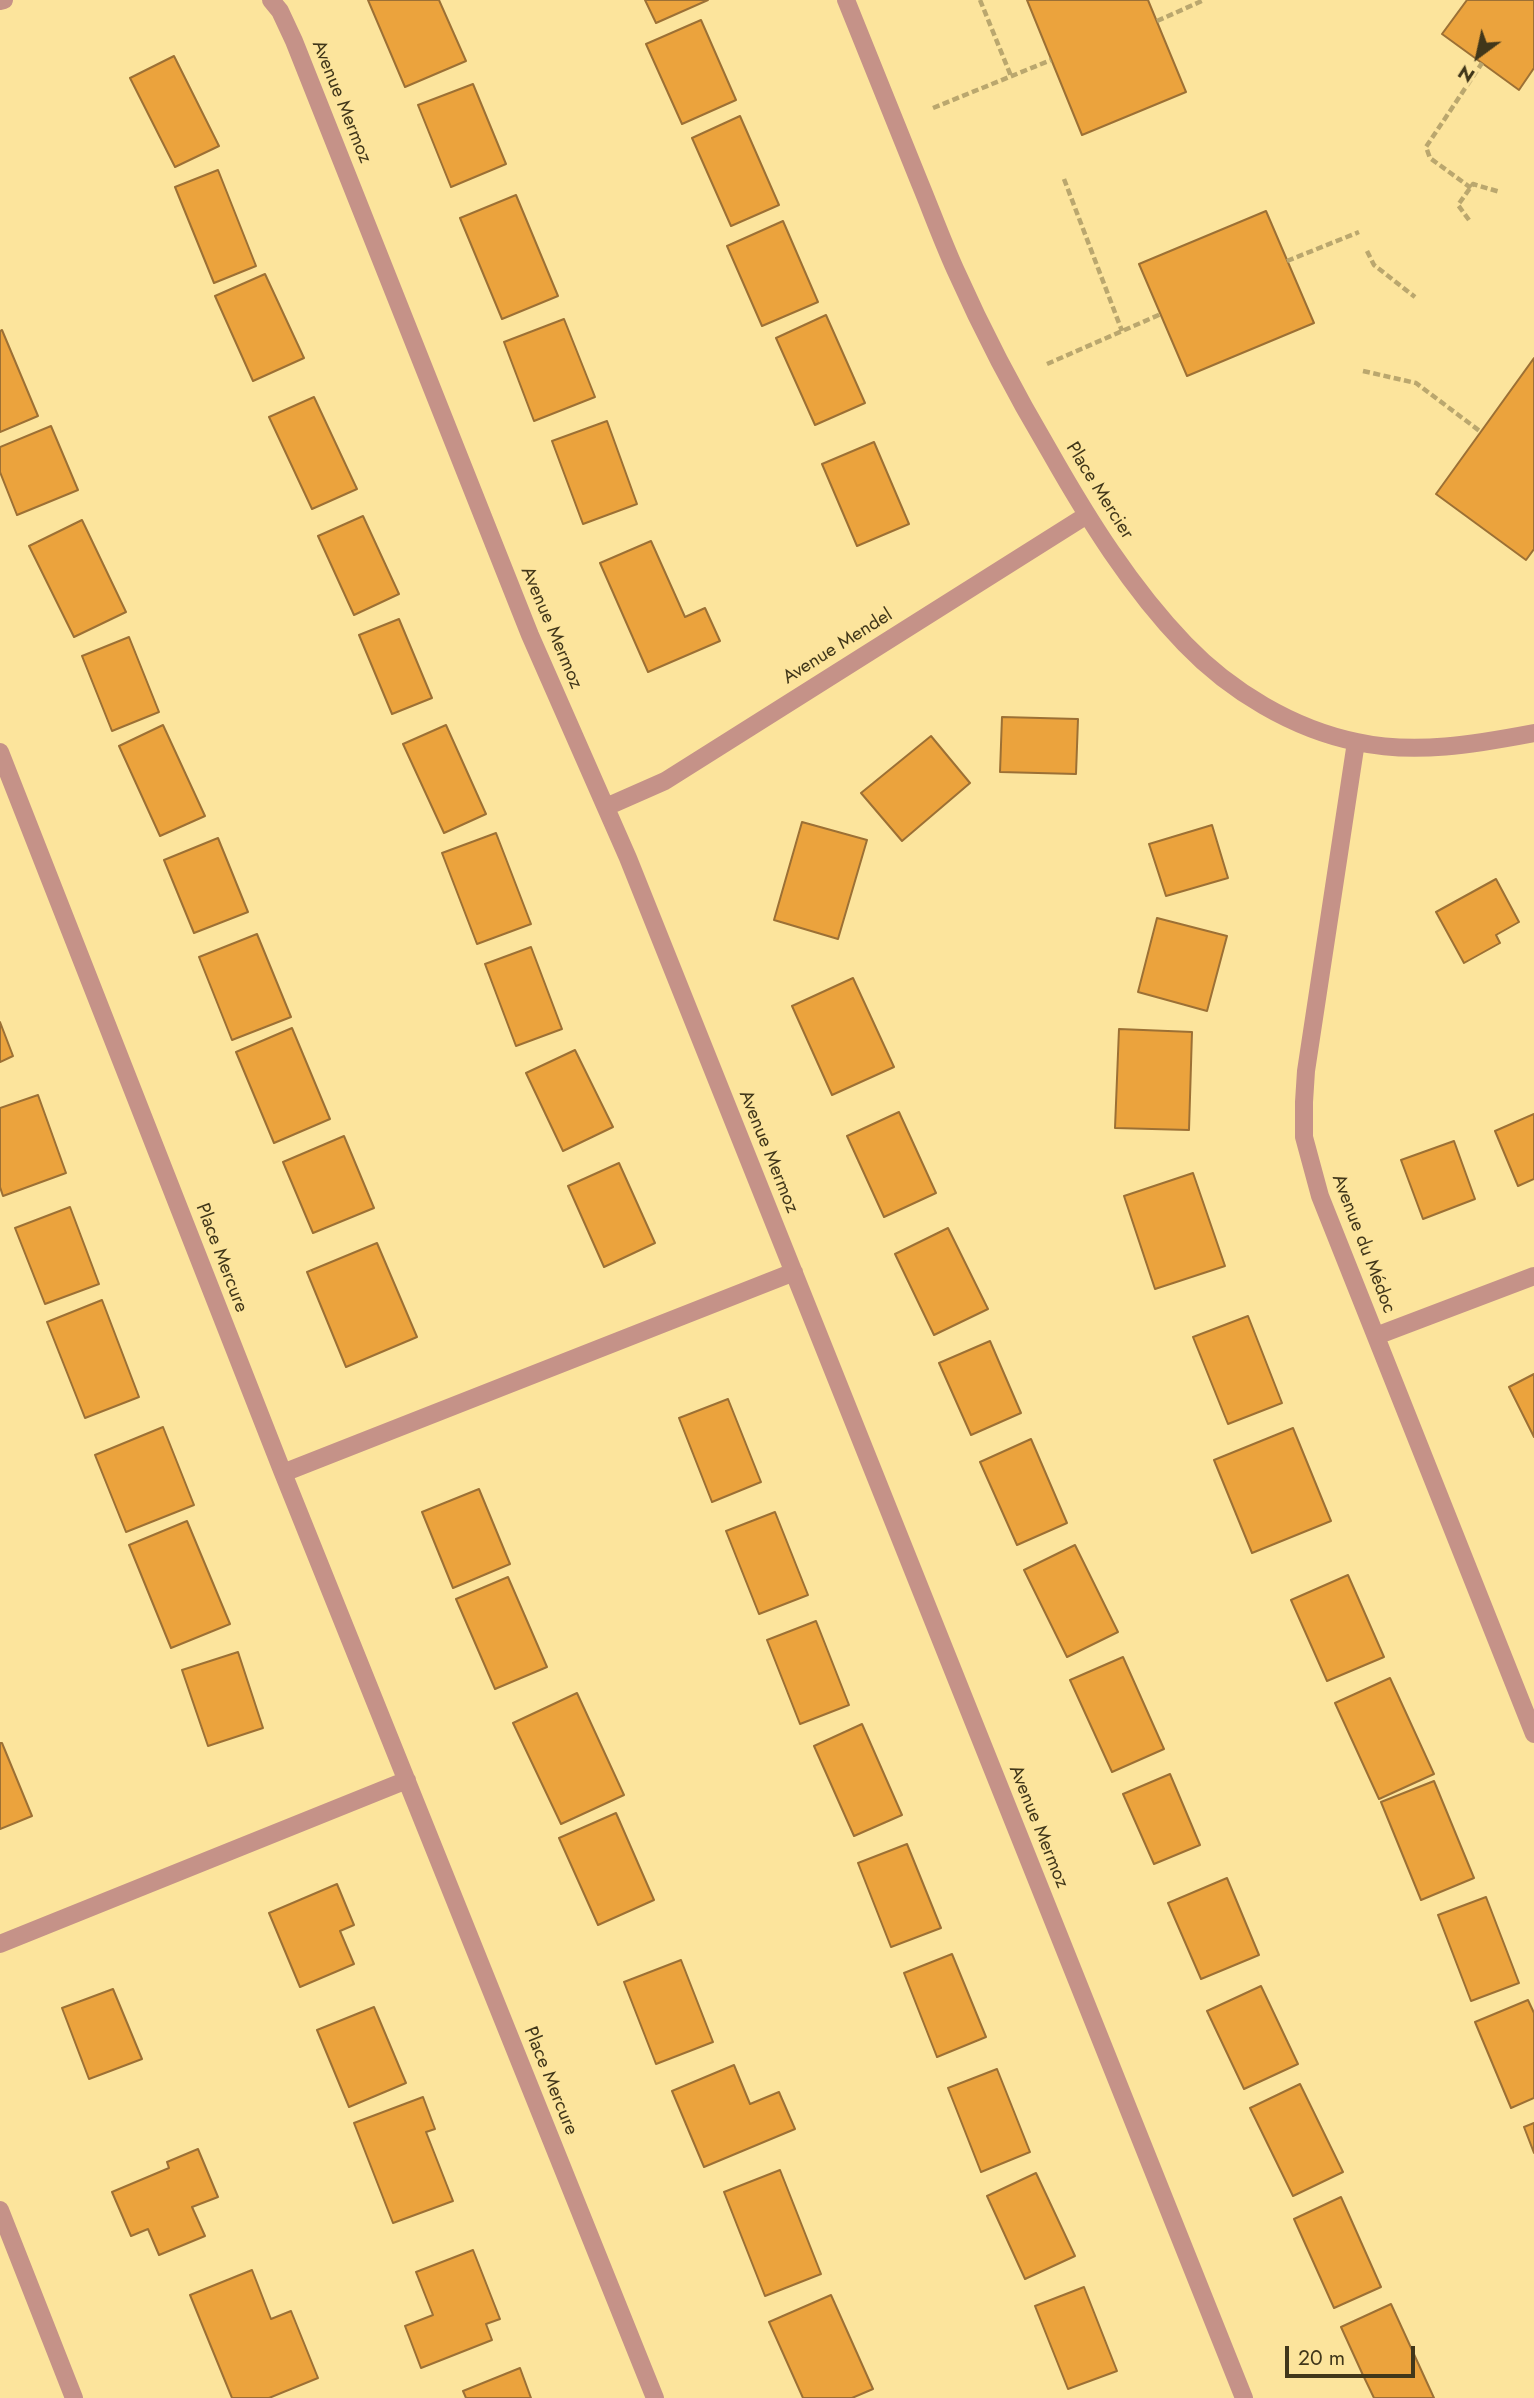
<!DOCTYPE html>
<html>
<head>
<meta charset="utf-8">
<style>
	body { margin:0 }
	#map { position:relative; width:1534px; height:2398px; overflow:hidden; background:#fce49c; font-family:Jost,sans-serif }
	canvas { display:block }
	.north { position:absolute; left:1443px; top:21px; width:70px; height:70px; -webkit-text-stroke:5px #fce49c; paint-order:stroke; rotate:213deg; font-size:19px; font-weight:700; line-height:28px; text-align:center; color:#41371a }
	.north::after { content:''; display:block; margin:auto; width:24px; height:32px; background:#41371a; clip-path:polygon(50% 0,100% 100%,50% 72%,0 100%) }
	.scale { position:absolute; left:1285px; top:2346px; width:130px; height:32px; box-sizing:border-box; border:4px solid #41371a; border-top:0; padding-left:9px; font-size:21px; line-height:24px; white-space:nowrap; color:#41371a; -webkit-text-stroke:5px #fce49c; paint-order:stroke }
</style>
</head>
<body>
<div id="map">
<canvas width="1534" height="2398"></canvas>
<div class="north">N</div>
<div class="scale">20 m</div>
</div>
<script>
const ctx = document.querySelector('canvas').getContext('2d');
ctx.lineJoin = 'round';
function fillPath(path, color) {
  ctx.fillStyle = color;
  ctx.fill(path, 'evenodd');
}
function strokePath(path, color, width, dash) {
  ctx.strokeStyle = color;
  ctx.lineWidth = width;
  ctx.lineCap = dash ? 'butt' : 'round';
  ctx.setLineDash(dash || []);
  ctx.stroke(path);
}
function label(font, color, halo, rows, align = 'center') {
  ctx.font = font + ' Jost,sans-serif';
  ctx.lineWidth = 6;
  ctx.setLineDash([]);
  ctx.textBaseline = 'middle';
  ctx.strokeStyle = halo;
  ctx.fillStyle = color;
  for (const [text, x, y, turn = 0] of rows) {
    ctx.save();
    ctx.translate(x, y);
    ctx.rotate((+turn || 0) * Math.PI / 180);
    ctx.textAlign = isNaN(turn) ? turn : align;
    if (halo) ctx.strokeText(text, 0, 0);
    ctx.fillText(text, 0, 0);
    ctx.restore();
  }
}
const building = new Path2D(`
	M368,0H439L466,61L405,87Z
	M645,0H708L656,23Z
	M1027,0H1148L1186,92L1082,135Z
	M1467,0H1534V68L1519,90L1442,34Z
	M701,20L736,100L682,124L646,44Z
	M174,56L219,146L175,167L130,78Z
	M473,84L506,164L451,187L418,105Z
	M740,116L779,205L731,226L692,138Z
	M218,170L256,266L214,283L175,187Z
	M516,195L558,296L502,319L460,218Z
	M1266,211L1314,323L1187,376L1139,264Z
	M783,221L818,302L762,326L727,246Z
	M265,274L304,358L253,381L215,296Z
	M826,315L865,403L815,425L776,338Z
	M564,319L595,397L534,421L504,342Z
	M2,330L38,416L0,432V331Z
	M1534,358V549L1526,560L1436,494Z
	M314,397L357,489L312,509L269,417Z
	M607,421L637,504L583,524L552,441Z
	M51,426L78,490L17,515L0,472V447Z
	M874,442L909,524L857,546L822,464Z
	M363,516L399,594L354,615L318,536Z
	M82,520L126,612L74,637L29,546Z
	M651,541L685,617L705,608L720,641L648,672L600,563Z
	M399,619L432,698L392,714L359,635Z
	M129,637L159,712L112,731L82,656Z
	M1002,717L1078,719L1076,774L1000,772Z
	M163,725L205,816L160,836L119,746Z
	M446,725L486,814L444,833L403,744Z
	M931,736L970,783L902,841L861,793Z
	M802,822L867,840L838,939L774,920Z
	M1212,825L1228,878L1166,896L1149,844Z
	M496,833L531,924L477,944L442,853Z
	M218,838L248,912L194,933L164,860Z
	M1496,879L1519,922L1496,935L1500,943L1464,963L1436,912Z
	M1157,918L1227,936L1207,1011L1138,992Z
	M257,934L291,1017L232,1040L199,957Z
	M531,947L562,1029L516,1046L485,964Z
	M853,978L894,1067L832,1095L792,1006Z
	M0,1022L13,1056L0,1062Z
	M292,1028L330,1119L274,1143L236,1052Z
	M1119,1029L1192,1032L1189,1130L1115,1128Z
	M575,1050L613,1127L563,1151L526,1073Z
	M38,1095L66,1173L3,1196L0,1187V1108Z
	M899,1112L936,1193L884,1217L847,1136Z
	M1534,1114V1179L1518,1186L1495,1131Z
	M344,1136L374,1208L313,1233L283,1162Z
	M1454,1141L1475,1199L1423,1219L1401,1160Z
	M619,1163L655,1243L604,1267L568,1186Z
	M1193,1173L1225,1266L1155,1289L1124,1196Z
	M70,1207L99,1284L45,1304L15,1228Z
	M948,1228L988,1309L934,1335L895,1254Z
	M377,1243L417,1337L346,1367L307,1272Z
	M102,1300L139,1397L85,1418L47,1322Z
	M1248,1316L1282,1403L1228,1424L1193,1337Z
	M990,1341L1021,1413L971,1435L939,1363Z
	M1534,1374V1437L1509,1387Z
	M728,1399L761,1482L712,1502L679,1418Z
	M163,1427L194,1505L126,1532L95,1455Z
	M1293,1428L1331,1521L1252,1553L1214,1460Z
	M1031,1439L1067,1523L1017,1545L980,1462Z
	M479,1489L510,1564L453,1588L422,1512Z
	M775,1512L808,1595L759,1614L726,1531Z
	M187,1521L230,1624L171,1648L129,1545Z
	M1075,1545L1118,1632L1067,1657L1024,1570Z
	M1348,1575L1384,1657L1327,1681L1291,1600Z
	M508,1577L547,1667L495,1689L456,1599Z
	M816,1621L849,1705L800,1724L767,1640Z
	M238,1652L263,1728L208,1746L182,1670Z
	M1123,1657L1164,1749L1112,1772L1070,1680Z
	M1390,1678L1434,1774L1379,1799L1335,1703Z
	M577,1693L624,1795L561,1824L513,1723Z
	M862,1724L902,1815L854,1836L814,1746Z
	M0,1743H2L32,1816L0,1829Z
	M1170,1774L1200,1845L1154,1864L1123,1794Z
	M1434,1781L1474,1878L1421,1900L1381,1802Z
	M616,1813L654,1900L598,1925L559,1838Z
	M907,1844L941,1928L891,1947L858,1863Z
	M1227,1878L1259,1955L1201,1979L1168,1903Z
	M337,1884L354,1925L340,1931L354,1964L300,1987L269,1913Z
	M1486,1897L1519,1983L1471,2001L1438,1915Z
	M952,1954L986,2037L937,2057L904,1973Z
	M681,1960L713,2042L656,2064L624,1982Z
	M1261,1986L1298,2064L1244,2089L1207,2011Z
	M113,1989L142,2059L89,2079L62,2008Z
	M1528,2000L1534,2013V2098L1511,2108L1475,2022Z
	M374,2007L406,2083L349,2107L317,2030Z
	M734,2065L750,2104L779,2092L795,2129L704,2167L672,2091Z
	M997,2069L1030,2152L981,2172L948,2088Z
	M1300,2084L1343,2172L1293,2196L1250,2108Z
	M423,2097L435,2129L426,2132L453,2201L393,2223L354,2123Z
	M1534,2123V2153L1524,2127Z
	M198,2149L218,2197L192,2207L205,2236L159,2255L148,2229L131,2236L112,2192L169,2168L167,2162Z
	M780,2170L821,2274L765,2296L724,2192Z
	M1036,2173L1075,2256L1025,2279L987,2196Z
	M1341,2197L1381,2287L1334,2308L1294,2219Z
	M473,2250L500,2319L486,2324L492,2340L421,2368L405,2326L433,2315L416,2272Z
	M252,2270L271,2319L291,2311L318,2378L269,2398H232L190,2295Z
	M1084,2287L1117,2371L1068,2389L1035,2306Z
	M831,2295L873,2389L852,2398H803L769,2322Z
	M1391,2304L1434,2398H1374L1362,2373L1341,2327Z
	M520,2368L531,2398H466L463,2391Z`);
fillPath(building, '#eba33d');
strokePath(building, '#9c7035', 2);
strokePath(new Path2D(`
	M980,0L1011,76
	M1157,21L1204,0
	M933,108L1051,60
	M1064,179L1122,331
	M1471,188L1430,158L1426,147L1482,63
	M1469,220L1458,205L1473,184L1500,192
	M1367,251L1374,265L1415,297
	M1287,261L1359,232
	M1047,364L1161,314
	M1363,371L1416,383L1481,432`), '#baa76e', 4.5, [7, 3.5]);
strokePath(new Path2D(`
	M271,0L280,11L294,41L530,635L628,858L1244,2398
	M846,0C870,60 895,121 919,181C931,210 942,240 955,269C983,332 1015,393 1050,452C1088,519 1131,588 1185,644C1230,691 1293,729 1357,742C1415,755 1476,744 1534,733
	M0,1L4,0
	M1356,742L1306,1071L1304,1102V1137L1320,1196L1534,1734
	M0,752L283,1473L655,2398
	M606,807L665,781L1087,515
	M1376,1336L1534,1276
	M283,1473L794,1272
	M0,1944L407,1780
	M0,2210L74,2398`), '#c59288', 18);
label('19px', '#41371a', '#fce49c', [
	["Avenue Mermoz",341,102,68],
	["Place Mercier",1099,491,58],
	["Avenue Mermoz",551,628,67],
	["Avenue Mendel",838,647,-32],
	["Avenue Mermoz",768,1152,68],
	["Avenue du Médoc",1363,1244,69],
	["Place Mercure",221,1258,69],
	["Avenue Mermoz",1038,1827,68],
	["Place Mercure",550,2081,68]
]);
</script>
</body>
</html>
